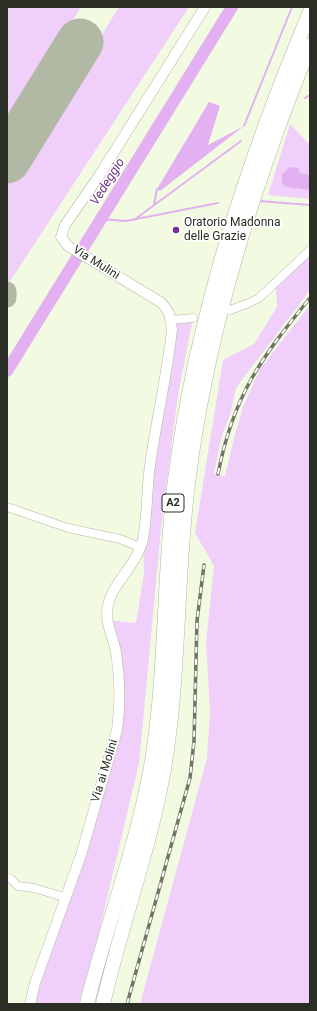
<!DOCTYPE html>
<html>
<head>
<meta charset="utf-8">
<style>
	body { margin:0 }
	#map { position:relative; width:317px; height:1011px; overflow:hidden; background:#f2fbe2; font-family:Roboto,sans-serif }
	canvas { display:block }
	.frame { position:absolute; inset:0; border:8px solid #2a2e24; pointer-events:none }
</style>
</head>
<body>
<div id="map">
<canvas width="317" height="1011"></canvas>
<div class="frame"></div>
</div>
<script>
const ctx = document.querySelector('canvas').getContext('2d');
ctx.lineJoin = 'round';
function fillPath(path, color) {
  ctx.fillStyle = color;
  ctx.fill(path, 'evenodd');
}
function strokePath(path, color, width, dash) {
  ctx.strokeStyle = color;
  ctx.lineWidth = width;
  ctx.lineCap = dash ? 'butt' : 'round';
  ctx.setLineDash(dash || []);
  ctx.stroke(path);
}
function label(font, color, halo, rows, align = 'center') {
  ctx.font = font + ' Roboto,sans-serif';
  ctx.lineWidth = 3.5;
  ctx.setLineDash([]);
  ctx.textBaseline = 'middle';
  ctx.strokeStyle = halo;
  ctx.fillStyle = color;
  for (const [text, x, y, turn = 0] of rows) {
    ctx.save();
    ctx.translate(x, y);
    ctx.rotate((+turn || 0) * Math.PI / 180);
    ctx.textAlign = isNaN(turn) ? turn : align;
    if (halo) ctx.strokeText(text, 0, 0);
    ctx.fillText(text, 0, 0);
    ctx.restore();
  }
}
fillPath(new Path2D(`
	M7,7H81L7,127Z
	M119,7H189L7,286V187Z
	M290,124L310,145V199L268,195Z
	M310,255V290L236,388L230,415L221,439L214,474L225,476L235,434L243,407L260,369L310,305V1004H140L207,758L210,711L206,643L214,566L195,533L223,360L254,344L277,307L276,287Z
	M193,318L178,395L162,519L139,763L99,932L79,1004H30L64,897L120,711L107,620L136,623L144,573L143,538L171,320Z`), '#f1cffb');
fillPath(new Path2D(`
	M209,102L220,106L208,145L244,126L160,191L157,189Z
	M290,167L298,168L301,174H307L310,177V190L286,187L282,184V174Z`), '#e3b1f2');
strokePath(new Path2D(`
	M305,98L310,95
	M244,126L292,7
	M259,201L310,205
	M154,205L157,189
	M101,219L126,221L218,203
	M134,220L241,141`), '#e3b1f2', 2);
strokePath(new Path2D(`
	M7,371L232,7`), '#e3b1f2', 12);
strokePath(new Path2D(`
	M7,291V298`), '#b1b8a4', 19);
strokePath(new Path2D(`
	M7,160L80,42`), '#b1b8a4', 47);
const minor = new Path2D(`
	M230,310L249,303L259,298L310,250
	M171,320L193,318
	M7,507L68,528L120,539L140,547
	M7,878L11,879L18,886L34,888L64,897`);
const tertiary = new Path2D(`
	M30,1004L35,983L81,855L117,730C121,703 120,679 116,652C113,636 104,622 108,605C112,584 137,565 143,539C147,517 147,494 149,473C155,425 167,377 172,329L169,313L162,303L68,246L61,237L65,225L99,176L205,7`);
const motorway = new Path2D(`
	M87,1004C107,922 138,844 152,761C167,668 163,573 175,480C196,318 247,162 310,12
	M103,1004C121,925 150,849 164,769C180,674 176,578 188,483C207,331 253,186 310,45`);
strokePath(minor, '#afb8a0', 9);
strokePath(tertiary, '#afb8a0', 11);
strokePath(motorway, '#afb8a0', 15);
strokePath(minor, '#fff', 8);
strokePath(tertiary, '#fff', 10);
strokePath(motorway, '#fff', 14);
const rail = new Path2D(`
	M218,474C233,396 261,358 310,298
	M127,1004L190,778L194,741L197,621L204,565`);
strokePath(rail, '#707566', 3.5);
strokePath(rail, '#fff', 2, [6]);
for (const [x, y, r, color] of [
	[176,230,4,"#802997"]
]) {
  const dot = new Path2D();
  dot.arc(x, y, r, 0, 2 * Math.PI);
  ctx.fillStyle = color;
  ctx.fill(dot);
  strokePath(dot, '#fff', 1.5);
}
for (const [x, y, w] of [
	[173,503,22]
]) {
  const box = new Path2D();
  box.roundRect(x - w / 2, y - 9, w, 18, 3);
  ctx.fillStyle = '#fff';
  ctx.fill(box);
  strokePath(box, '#2a2e24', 1);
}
label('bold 11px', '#2a2e24', null, [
	["A2",173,503]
]);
label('12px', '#2a2e24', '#fff', [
	["Oratorio Madonna",184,223],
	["delle Grazie",184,237]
], 'left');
label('12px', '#2a2e24', '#fff', [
	["Via Mulini",96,263,32],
	["Via ai Molini",105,771,-73]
]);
label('italic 13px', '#6e337f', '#fff', [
	["Vedeggio",108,182,-58]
]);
</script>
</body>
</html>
